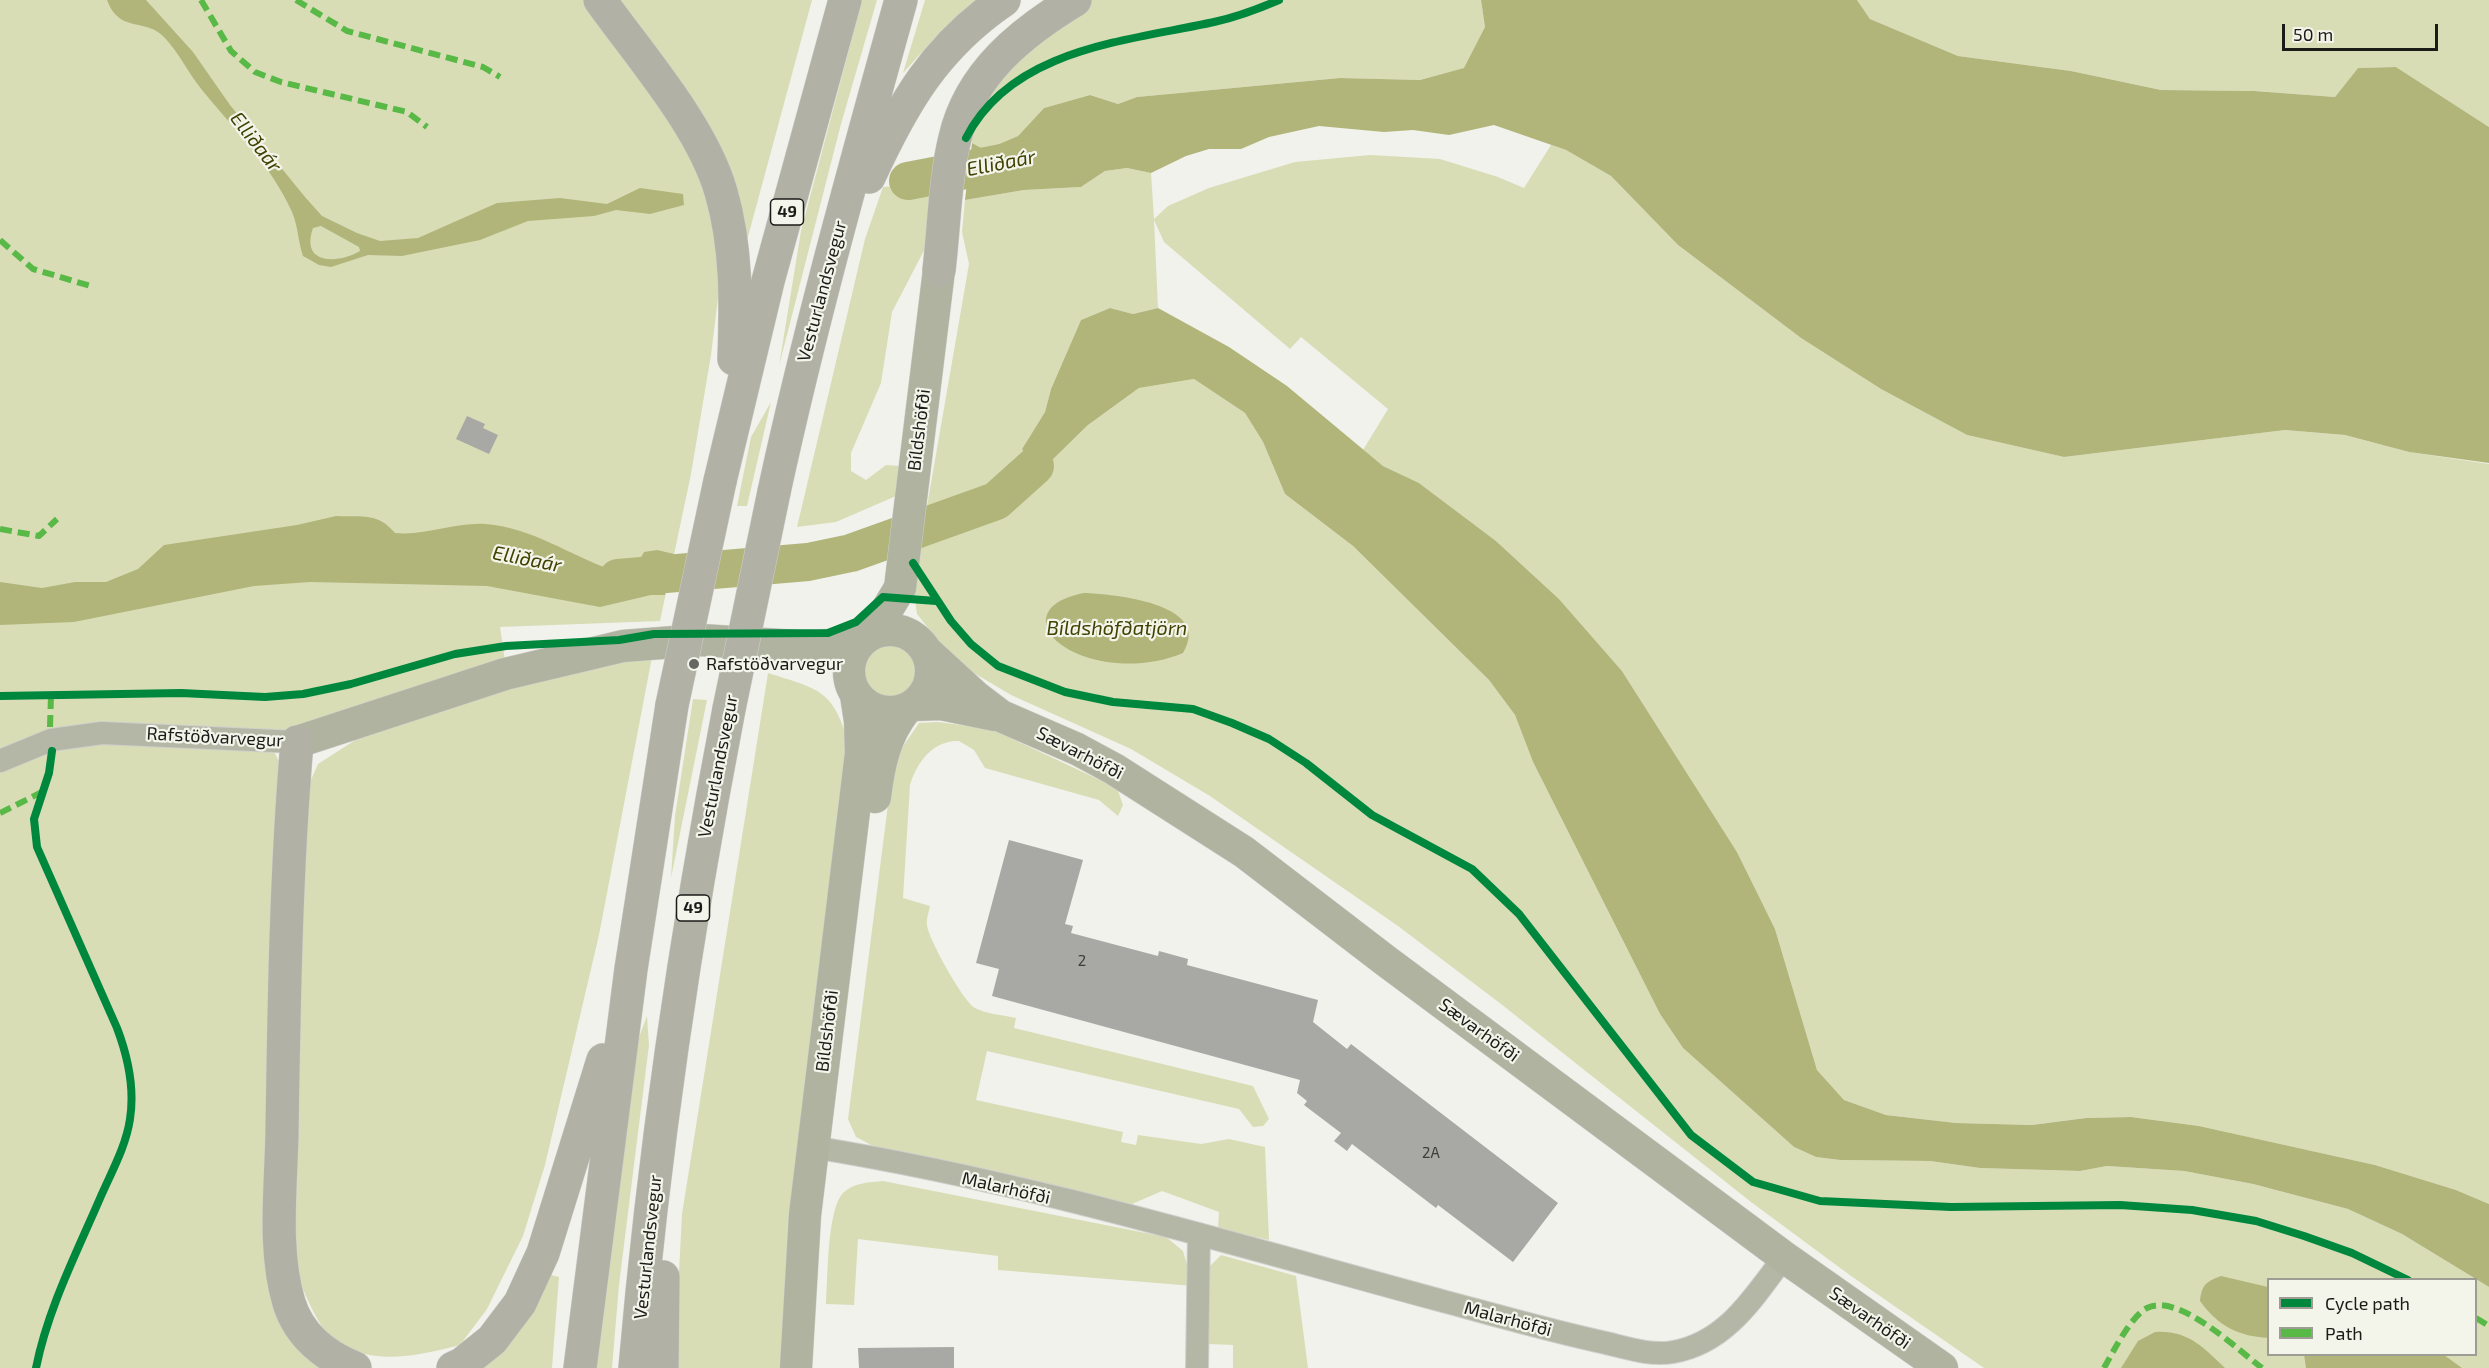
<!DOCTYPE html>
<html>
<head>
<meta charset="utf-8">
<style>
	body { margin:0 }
	#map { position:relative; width:2489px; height:1368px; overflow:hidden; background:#f1f2ec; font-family:"Exo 2",sans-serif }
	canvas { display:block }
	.legend { position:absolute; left:2267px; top:1278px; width:210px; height:78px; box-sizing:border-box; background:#f3f4ea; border:2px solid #9d9d96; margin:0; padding:8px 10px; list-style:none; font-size:18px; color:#1b1b18 }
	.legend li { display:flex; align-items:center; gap:12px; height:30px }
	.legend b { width:30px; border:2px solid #9d9d96 }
	.scale { position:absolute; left:2282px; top:24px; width:156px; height:27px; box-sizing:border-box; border:3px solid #1b1b18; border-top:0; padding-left:8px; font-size:18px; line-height:21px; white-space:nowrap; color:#1b1b18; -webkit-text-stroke:4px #f3f4ea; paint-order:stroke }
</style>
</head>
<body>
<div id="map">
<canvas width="2489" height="1368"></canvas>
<ul class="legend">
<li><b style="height:8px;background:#00873e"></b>Cycle path</li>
<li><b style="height:8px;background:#58b947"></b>Path</li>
</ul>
<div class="scale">50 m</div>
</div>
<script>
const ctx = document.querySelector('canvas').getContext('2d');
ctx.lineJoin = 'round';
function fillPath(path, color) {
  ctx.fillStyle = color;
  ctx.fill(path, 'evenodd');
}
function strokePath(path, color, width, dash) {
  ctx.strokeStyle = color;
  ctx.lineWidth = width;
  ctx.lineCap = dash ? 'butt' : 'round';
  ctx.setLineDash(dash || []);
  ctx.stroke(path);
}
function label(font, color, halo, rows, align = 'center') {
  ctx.font = font + ' "Exo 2",sans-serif';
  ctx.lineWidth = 4.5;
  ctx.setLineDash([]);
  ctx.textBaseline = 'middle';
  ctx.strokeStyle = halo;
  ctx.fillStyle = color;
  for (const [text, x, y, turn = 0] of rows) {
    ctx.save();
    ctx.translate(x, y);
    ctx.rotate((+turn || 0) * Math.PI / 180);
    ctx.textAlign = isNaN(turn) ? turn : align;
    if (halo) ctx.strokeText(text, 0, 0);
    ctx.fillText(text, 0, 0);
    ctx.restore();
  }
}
fillPath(new Path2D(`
	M0,0H588L687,140L714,211L720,282L711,355L691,474L660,621L500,627L505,661L298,736L126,725L0,754Z
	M610,0H812L742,259Z
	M862,0H877L841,124L779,366L801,231Z
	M925,0H986L942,30L903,73Z
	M1092,0H1481L1485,27L1465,68L1420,80L1340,78L1137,97L1118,104L1090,95L1044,108L1018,136L985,150L972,143L967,123L1035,33Z
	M1857,0H2489V127L2396,67L2358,68L2335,97L2254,91L2161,90L2071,71L1958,56L1870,19Z
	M1551,145L1566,150L1611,176L1678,245L1801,338L1881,389L1967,435L2064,457L2285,430L2345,435L2409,452L2489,464V1204L2456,1190L2375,1165L2199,1126L2131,1117L2086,1118L2032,1125L1956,1123L1886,1115L1844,1100L1817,1070L1775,929L1737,852L1622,671L1559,599L1496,541L1419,483L1383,466L1363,450L1388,409L1301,337L1290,349L1164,242L1154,220L1158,308L1133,314L1110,308L1081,320L1051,389L1045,412L1022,449L1047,465L1088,425L1139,388L1194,379L1245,413L1263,442L1285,494L1353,546L1489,680L1515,715L1533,762L1660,1014L1683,1048L1794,1147L1816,1157L1840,1160L1930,1161L1980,1168L2080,1171L2107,1166L2184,1171L2253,1184L2348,1209L2402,1234L2489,1287V1368H1984L1851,1276L1751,1202L1501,1004L1398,926L1210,796L1131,749L1011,695L974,673L944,648L917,614L913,587L969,264L962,232L965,200L1024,190L1081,187L1105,171L1127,168L1151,173L1154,219L1168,206L1209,188L1295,162L1370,155L1440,159L1498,177L1524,188ZM2268,1280H2476V1354H2268Z
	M934,183L931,237L892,312L881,383L851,453V471L866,480L886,465L900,466L896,496L836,522L797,527L865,239L883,187Z
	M771,402L747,506H737L751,437Z
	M863 671a28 28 0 1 1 56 0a28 28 0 1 1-56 0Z
	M652,657L599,935L545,1165L523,1236L487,1309L460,1345C417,1356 368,1368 331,1337C314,1322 298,1276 289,1254L302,800L318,764L360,737L513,686L608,664Z
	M768,673C818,689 833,689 848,742L785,1368H674L682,1214Z
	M693,699L707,700L671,878L675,816Z
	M938,722L991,729L1117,788L1123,805L1118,816L1099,800L985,768L974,750L959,741C933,740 917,762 910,785L903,898L930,906C929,912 926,919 927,925C928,938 963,1001 975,1008C986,1014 1003,1015 1016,1018L1014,1028L1253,1086L1269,1119L1263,1126L1253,1127L1239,1109L987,1051L976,1100L1123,1132L1121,1142L1136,1145L1138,1135L1201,1144L1229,1139L1265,1147L1269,1240L1218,1229L1219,1212L1162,1191L1132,1204L877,1148L856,1137L848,1119L891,781L897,755L919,723Z
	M102,740L271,746L284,771L271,1188L322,1368H0V771L28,756Z
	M647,1016L649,1045L619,1285L612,1368H595L635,1048Z
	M883,1181L1166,1237L1183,1251L1193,1286L998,1270V1256L858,1239L854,1305L826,1304C828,1278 827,1210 843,1193C853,1183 869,1182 883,1181Z
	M1221,1255L1296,1276L1308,1368H1233V1345L1208,1344L1210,1266Z
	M543,1273L559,1277L552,1368H474Z`), '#d9ddb6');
fillPath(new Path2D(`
	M107,0H146L193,52L230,105L305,197L322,216L357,233L380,241L418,238L497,203L560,198L607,204L640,188L683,194L684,205L650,214L616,210L594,216L528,221L480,240L402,256L368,255L331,267L319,265L303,256C298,241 298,226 292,212C271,165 234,129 202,90C189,74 179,53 165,38C146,17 119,34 107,0ZM321,226L359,247L360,251C338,264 300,265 313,228Z
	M1481,0H1857L1870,19L1958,56L2071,71L2161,90L2254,91L2335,97L2358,68L2396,67L2489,127V463L2409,452L2345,435L2285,430L2064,457L1967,435L1881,389L1801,338L1678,245L1611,176L1566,150L1494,125L1449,135L1413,130L1384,132L1319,126L1269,137L1241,149H1209L1186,156L1151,173L1127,168L1105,171L1081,187L1024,190L965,200L972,143L985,150L1018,136L1044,108L1090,95L1118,104L1137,97L1340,78L1420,80L1464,68L1485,27Z
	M1110,308L1133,314L1158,308L1229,347L1287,386L1383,466L1419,483L1496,541L1559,599L1622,671L1737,852L1775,929L1817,1070L1844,1100L1886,1115L1956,1123L2032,1125L2086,1118L2131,1117L2199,1126L2375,1165L2456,1190L2489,1204V1287L2402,1234L2348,1209L2253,1184L2184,1171L2107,1166L2080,1171L1980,1168L1930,1161L1840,1160L1816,1157L1794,1147L1683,1048L1660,1014L1533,762L1515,715L1489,680L1353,546L1285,494L1263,442L1245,413L1194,379L1139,388L1088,425L1047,465L1035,466L1022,449L1045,412L1051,389L1081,320Z
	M336,516C361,517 378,512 395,533C426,536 455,522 486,524C533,528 569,555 612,570L639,561L644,552L657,550L674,554L665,595H651L600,607L487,586L310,582L254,586L74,622L0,625V582L42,588L75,582H106L138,569L164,545L297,525Z
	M1084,593C1112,594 1214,603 1183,653C1153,666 1113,667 1083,656C1037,639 1030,603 1084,593Z
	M2221,1276L2268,1287V1338C2238,1336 2218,1326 2200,1301C2202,1284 2206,1282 2221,1276Z
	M2155,1332C2188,1330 2203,1347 2225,1368H2121L2138,1341Z
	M2304,1354L2444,1355L2462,1368H2306Z`), '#b1b57a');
strokePath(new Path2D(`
	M908,181L1018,160
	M618,578L808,562L851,553L996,501L1035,466`), '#b1b57a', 38);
fillPath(new Path2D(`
	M467,416L485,424L483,428L498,435L489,454L456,439Z
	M1009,840L1083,860L1065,924L1073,926L1071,933L1158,956L1159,951L1188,959L1187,965L1318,1000L1313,1022L1347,1049L1351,1044L1558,1203L1513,1262L1438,1205L1436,1208L1352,1144L1347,1151L1334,1141L1341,1133L1304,1105L1307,1101L1297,1093L1300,1080L992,996L999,969L976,963Z
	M954,1347V1368H859L858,1348Z`), '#a8a8a4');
const street = new Path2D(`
	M0,761L51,740L102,733L297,742
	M812,1147C1025,1181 1232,1244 1439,1300C1495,1315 1550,1331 1606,1343C1627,1348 1651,1356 1673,1352C1726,1343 1754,1297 1784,1257
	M1197,1368L1199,1234`);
const secondary = new Path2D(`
	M849 671a41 41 0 1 1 82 0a41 41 0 1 1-82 0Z
	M873,633L900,588L939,270
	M927,652L976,697L1001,716L1077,749L1114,769L1244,852L1386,961L1784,1257L1942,1368
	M913,705L941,704L995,715
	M297,742L505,674L623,646L701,640L812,647L860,642
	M875,797C879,764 885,735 906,709
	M796,1368L805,1215L861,753L860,721L856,695`);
const highway = new Path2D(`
	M600,0C640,56 702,126 721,192C737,247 736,303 734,359
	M869,177C903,103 935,47 1004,0
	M939,270C944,228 945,178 955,138C970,73 1022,32 1075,0
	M720,481L768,281L845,0
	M774,492C810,326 856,163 901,0
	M297,742C286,871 284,1002 282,1132C281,1187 273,1250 289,1303C299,1335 325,1356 355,1368
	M453,1368L462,1364L492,1340L520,1303L543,1253L603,1060
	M580,1368L631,969L672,705
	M635,1368C654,1147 687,927 729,709
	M662,1368L663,1277`);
strokePath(street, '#cecfcb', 24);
strokePath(secondary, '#cecfcb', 33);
strokePath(highway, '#cecfcb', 34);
strokePath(street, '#b4b6a6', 22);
strokePath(secondary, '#b1b3a1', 32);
strokePath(highway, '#b1b2a5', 33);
const highwayBridge = new Path2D(`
	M672,705L720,481
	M729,709L774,492`);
strokePath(highwayBridge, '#cecfcb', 34, []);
strokePath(highwayBridge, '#b1b2a5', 33);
strokePath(new Path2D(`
	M201,0L231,51L255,72L281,82L407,112L427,127
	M296,0L347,31L483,67L500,77
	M0,240L33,269L94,287
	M0,529L39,536L57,519
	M50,727L51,695
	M0,813L42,792
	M2476,1318L2489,1326
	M2104,1368C2113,1352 2131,1316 2147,1308C2178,1292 2238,1350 2262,1368`), '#58b947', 6, [12, 6]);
strokePath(new Path2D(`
	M966,138C1012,48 1128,41 1214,22C1237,17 1258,9 1279,0
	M913,563L951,621L971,644L998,666L1065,692L1113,702L1193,709L1232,723L1269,739L1306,763L1372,815L1472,869L1519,914L1691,1135L1753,1182L1820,1201L1951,1207L2120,1205L2192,1210L2256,1221L2304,1236L2352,1253L2408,1280
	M0,696L181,693L265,697L303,694L351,684L455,654L506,646L619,640L654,634L828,633L856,622L883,597L936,601
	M36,1368C48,1308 77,1252 101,1196C112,1171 126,1146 130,1119C135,1087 128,1057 117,1028L37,847L34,819L49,773L52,751`), '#00873e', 8);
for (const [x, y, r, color] of [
	[694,664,6,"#666662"]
]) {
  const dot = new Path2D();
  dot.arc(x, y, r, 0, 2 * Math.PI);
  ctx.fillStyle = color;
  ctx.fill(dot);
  strokePath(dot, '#f3f4ea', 2);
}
label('15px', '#3e3e3b', null, [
	["2",1082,961],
	["2A",1431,1153]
]);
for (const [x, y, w] of [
	[787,212,33],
	[693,908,33]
]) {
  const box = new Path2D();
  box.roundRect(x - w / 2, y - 13, w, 26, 4.5);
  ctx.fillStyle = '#f3f4ea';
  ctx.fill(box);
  strokePath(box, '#1b1b18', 1.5);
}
label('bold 16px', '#1b1b18', null, [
	["49",787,212],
	["49",693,908]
]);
label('18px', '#1b1b18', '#f3f4ea', [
	["Vesturlandsvegur",822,291,-75],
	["Bíldshöfði",919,430,-83],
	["Rafstöðvarvegur",215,737,3],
	["Sævarhöfði",1080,753,27],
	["Vesturlandsvegur",718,766,-79],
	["Sævarhöfði",1479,1030,36],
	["Bíldshöfði",827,1031,-83],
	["Malarhöfði",1006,1188,13],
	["Vesturlandsvegur",648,1247,-84],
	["Sævarhöfði",1870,1318,35],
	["Malarhöfði",1508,1319,15]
]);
label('18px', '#1b1b18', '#f3f4ea', [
	["Rafstöðvarvegur",706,664]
], 'left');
label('italic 20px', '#3f4200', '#f3f4ea', [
	["Elliðaár",256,142,52],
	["Elliðaár",1001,163,-11],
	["Elliðaár",527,559,11],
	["Bíldshöfðatjörn",1117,628]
]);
</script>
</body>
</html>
